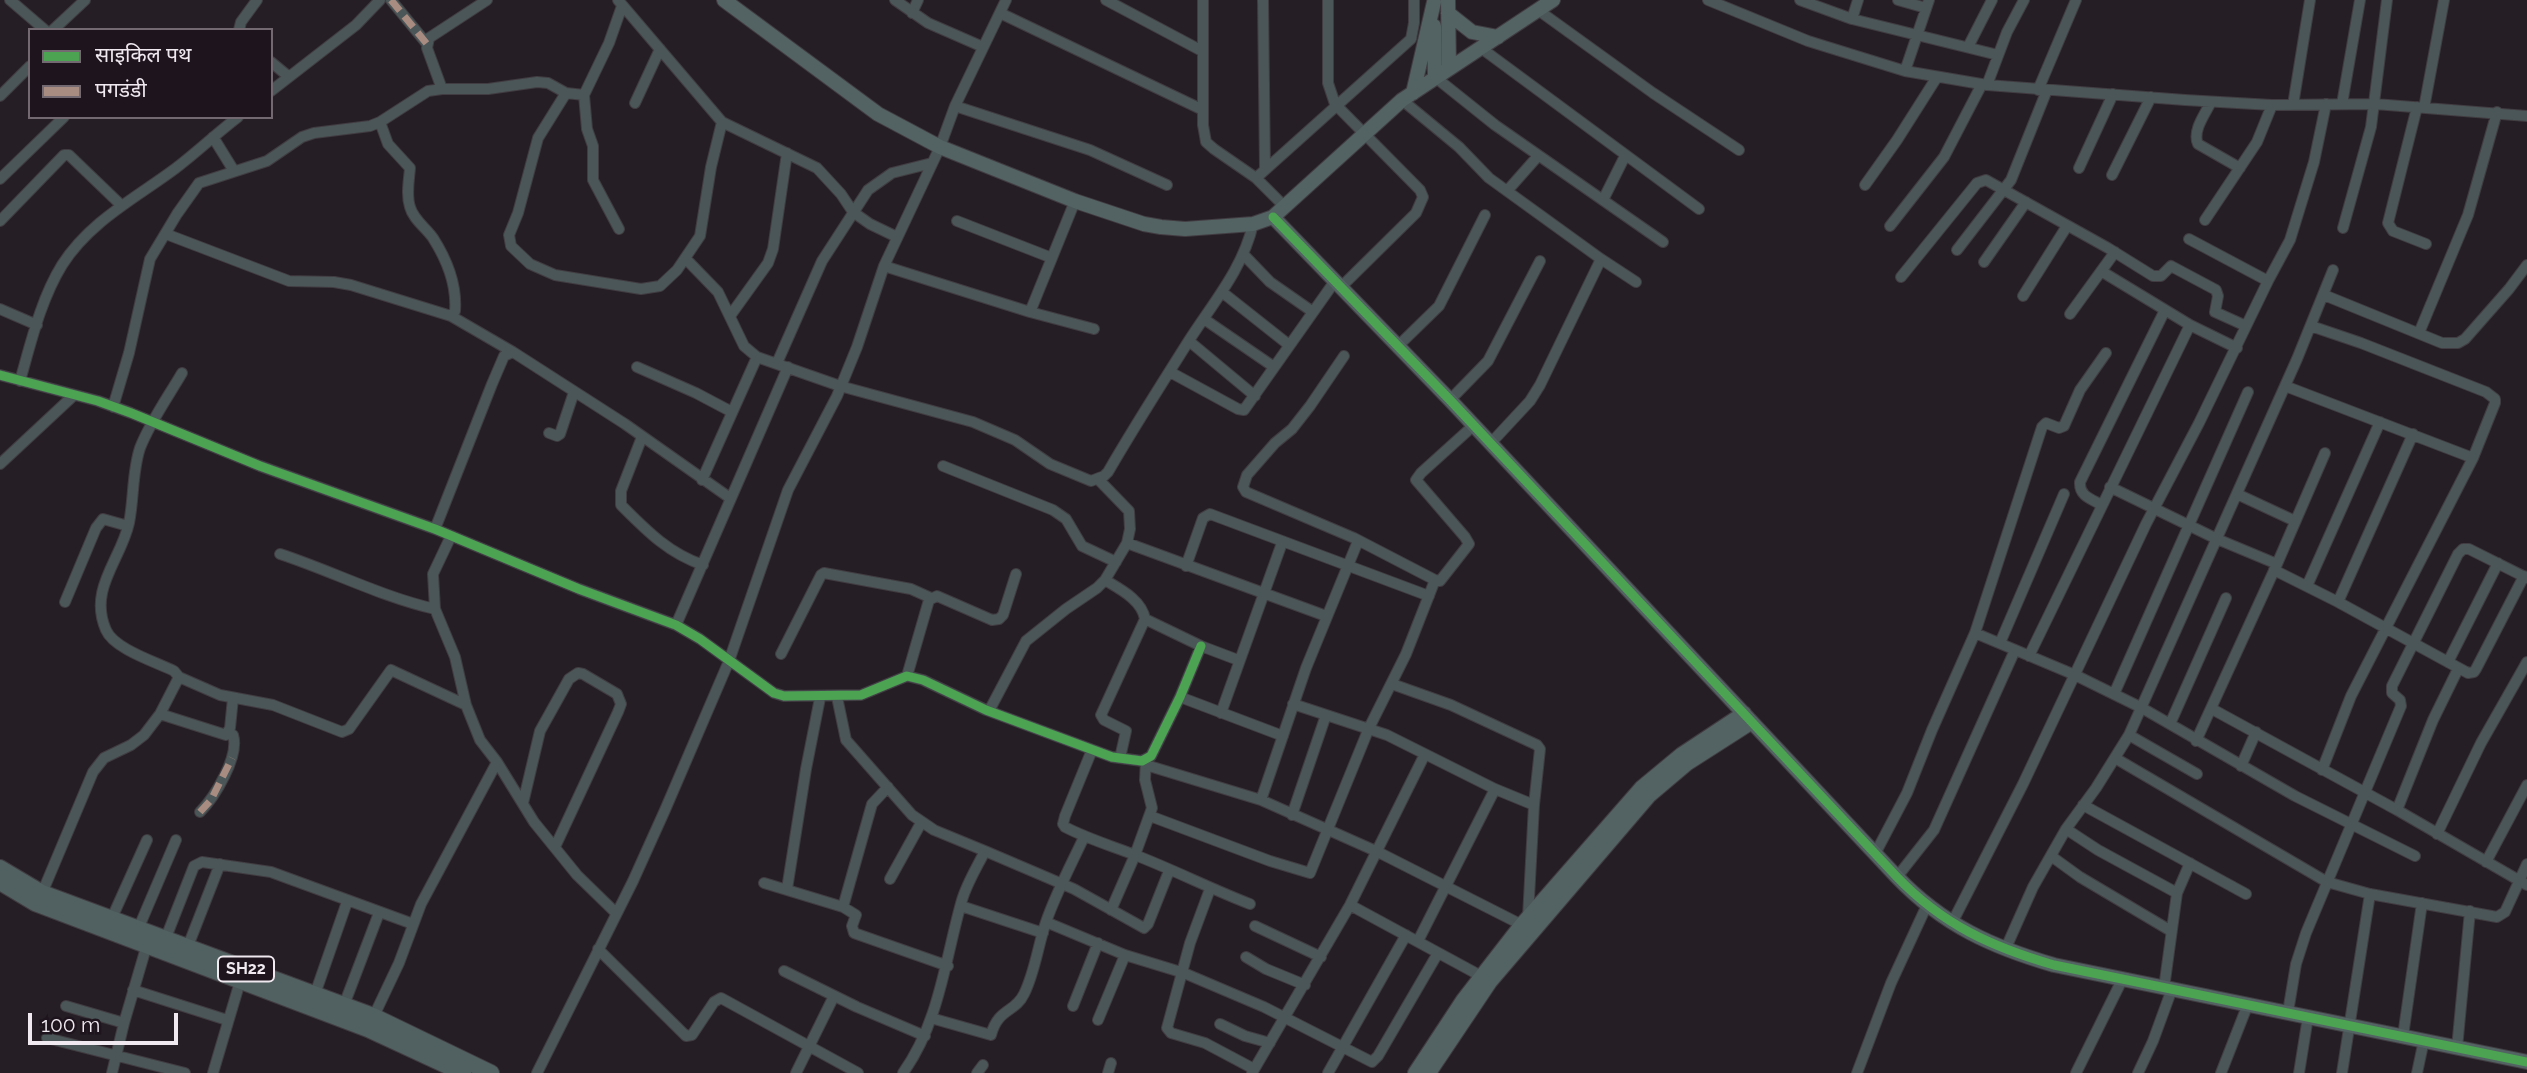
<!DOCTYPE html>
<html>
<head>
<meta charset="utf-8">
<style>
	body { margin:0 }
	#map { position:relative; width:2527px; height:1073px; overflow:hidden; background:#251f25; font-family:Raleway,"Noto Sans Devanagari",sans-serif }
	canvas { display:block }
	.legend { position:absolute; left:28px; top:28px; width:245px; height:91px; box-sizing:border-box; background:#1e141d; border:2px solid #726971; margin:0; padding:9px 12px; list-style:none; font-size:21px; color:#f0e9f0 }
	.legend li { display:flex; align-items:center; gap:14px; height:35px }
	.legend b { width:35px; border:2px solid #726971 }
	.scale { position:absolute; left:28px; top:1013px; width:150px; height:32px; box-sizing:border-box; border:4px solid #f0e9f0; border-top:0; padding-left:9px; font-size:21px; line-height:24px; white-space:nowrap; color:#f0e9f0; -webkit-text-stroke:5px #1e141d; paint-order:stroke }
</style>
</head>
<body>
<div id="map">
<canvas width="2527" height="1073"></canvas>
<ul class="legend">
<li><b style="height:9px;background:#4ca352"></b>साइकिल पथ</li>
<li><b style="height:9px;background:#a88b81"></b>पगडंडी</li>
</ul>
<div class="scale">100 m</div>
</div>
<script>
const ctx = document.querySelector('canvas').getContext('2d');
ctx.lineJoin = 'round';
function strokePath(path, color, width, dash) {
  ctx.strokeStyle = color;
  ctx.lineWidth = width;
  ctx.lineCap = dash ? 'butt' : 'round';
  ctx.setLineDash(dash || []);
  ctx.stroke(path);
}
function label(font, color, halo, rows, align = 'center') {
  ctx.font = font + ' Raleway,sans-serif';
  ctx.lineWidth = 5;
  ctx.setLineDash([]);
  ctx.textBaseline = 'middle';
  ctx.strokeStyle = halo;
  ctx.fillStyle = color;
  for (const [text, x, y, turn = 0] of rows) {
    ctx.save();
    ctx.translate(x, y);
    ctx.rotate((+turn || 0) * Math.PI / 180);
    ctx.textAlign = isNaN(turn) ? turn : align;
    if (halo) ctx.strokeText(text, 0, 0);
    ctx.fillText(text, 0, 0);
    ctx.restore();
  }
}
const street = new Path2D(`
	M10,0L45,30
	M391,0L427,44
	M618,0L722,122L817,168L841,194L853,212L870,224L897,237
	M895,0L928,23L983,47
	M1106,0L1202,51
	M1203,0V125L1206,142L1214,149L1256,178L1285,207
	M1263,0L1265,169
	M1328,0V83L1335,104L1420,190L1423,197L1416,213L1341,287
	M1708,0L1808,41L1905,71L1987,85L2185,100L2272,105L2375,104L2527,116
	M1800,0L1852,19L1998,55
	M1898,0L1926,8
	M1538,10L1653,93L1739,150
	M912,13L918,0
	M1000,13L1203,110
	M1852,19L1858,0
	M53,30L85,0
	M239,30L241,22L257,0
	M1968,47L1992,0
	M1481,48L1699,209
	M271,62L288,76
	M1905,71L1929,0
	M1435,77L1495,125L1663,242
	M1987,85L2007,32L2024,0
	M442,89L427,48L429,38L487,0
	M2038,90L2076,0
	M271,91L356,25L380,0
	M566,93L538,138L518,213L509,235L511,246L530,264L555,275L641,289L660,286L677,270L700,236L711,167L722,122
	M584,95L587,129L593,146V180L619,229
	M0,96L30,66
	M1402,100L1459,147L1489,178L1601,259L1636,282
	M2211,102C2205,114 2192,131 2198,144L2240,168
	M635,103L660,49
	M2342,104L2360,0
	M2293,105L2310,0
	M955,106L1090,150L1167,185
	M2417,107L2388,223L2393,231L2426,244
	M2424,108L2444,0
	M213,137L234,171
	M2079,168L2113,94
	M2112,175L2151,97
	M1256,178L1411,39L1414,23V0
	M0,179L64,117
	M1865,185L1897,140L1937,77
	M1507,191L1538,156
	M1603,200L1625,156
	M2205,220L2257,142L2272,105
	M0,221L64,155H69L121,205
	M957,221L1052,258
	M1890,226L1944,157L1982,84
	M2343,228L2371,127L2387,0
	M166,234L289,281L334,282L351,285L451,316L455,311C457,285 447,260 433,238C426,228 413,219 410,207C406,195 409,180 410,168L388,144L380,122
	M2189,239L2268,281
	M1957,250L2011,180L2047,90
	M1244,255L1270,282L1313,312
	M686,259L718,292L744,346L757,357L840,386L973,422L1015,440L1050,464L1091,481L1104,476L1108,472C1134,427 1161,385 1188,342C1212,304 1243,269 1253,224
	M1984,262L2026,202
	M884,266L1030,312L1094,329
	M2101,271L2190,325L2237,348
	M1901,277L1977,183L1986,180L2108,248L2153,276H2161L2171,266L2216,290L2218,296L2215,312L2246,326
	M1222,292L1289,345
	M2324,295L2442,343H2458L2465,339L2509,289L2527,265
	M2023,296L2067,226
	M0,309L37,325
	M1030,312L1075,201
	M2070,314L2115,252
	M451,316L513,352
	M730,316L768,263L773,249L787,153
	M1204,319L1274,367
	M2311,326L2361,343L2486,392L2495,399V403L2473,458L2351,696L2322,770
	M2419,333L2468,215L2497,112
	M1189,341L1255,396
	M1398,346L1439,306L1485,215
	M1344,356L1310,406L1292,429L1275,443L1247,475L1243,487L1246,492L1354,538L1435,580L1440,581L1469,544L1465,537L1416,480L1421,473L1473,426
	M777,363L822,261L868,190L892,173L932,163
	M637,367L696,393L732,412
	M1170,372L1238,409L1244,410L1335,281
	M0,375L98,401L131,413L260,466L435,529L579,589L676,625L700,639L774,693L784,696L861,695L907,676L923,680L986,710L1112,757L1142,761L1151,756L1154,750L1180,697L1201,646
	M20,381C31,342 41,299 62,265C90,221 136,198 176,168C197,152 217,133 238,117
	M2285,386L2473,458
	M1450,400L1488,361L1540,261
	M113,407L129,353L150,259L177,214L199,183L267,161L302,137L314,133L370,126L380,122L428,91L442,89H488L537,82L548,83L566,93L584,95L609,43L622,6
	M549,433L557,436L560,434L574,392
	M642,437L621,491V505C646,530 668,553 703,565
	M1490,444L1530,401L1540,385L1601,259
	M0,464L73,396
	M943,466L1053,510L1066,519L1082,546L1116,562
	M702,480L757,357
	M2110,487L2217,539L2277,564
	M2237,494L2295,521
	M2102,505C2091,499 2079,496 2080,482L2165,310
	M435,529L492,384L504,356L513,352L625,424L730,498
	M1127,543L1326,616
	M280,554C332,571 382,597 435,609L455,657L466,705L480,740L497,762L534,822L577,875L616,913
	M1186,566L1203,518L1210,514L1429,596
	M2274,570L2338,602L2468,673L2474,672L2476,669L2524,576
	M1105,580C1120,589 1142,600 1145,619L1101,715L1104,720L1126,731L1120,758
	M2307,586L2380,422
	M65,602L96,528L103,519L128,526
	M2338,602L2413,434
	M435,609L433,574L451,536
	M1145,619L1201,646L1238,660
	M676,625L788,367
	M1975,633L2075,675L2142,708L2295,796L2415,856
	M2000,643L2064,494
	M781,654L821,575L824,573L911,589L931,598
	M2029,656L2190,325
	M2448,662L2498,563
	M907,676L929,600L937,596L992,620L999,619L1003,615L1016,574
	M179,677L220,695L273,705L342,732L349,729L391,670L466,705
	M1392,684L1451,705L1537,745L1540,749L1534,805L1528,917
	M2114,694L2248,392
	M837,697L846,740L912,815L934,830L985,851C977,867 967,883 962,900C945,959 940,1021 903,1073
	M1180,697L1283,736
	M1293,704L1387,735L1495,789L1534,805
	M2212,709L2397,810L2527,885
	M989,711L1026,641L1066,609L1097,588L1105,580L1127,543L1130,529L1129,511L1098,479
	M1221,713L1282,543
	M160,714L226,735L230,728L233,698
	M2170,724L2226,598
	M2129,735L2197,774
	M2196,741L2277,564L2325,453
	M1092,750L1065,816L1063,824L1065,827C1088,839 1112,846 1135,855C1174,870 1211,889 1250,904
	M2115,758L2327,882L2370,894L2497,917L2505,912L2527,864
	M1146,765L1261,800L1378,852L1528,928
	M2241,766L2256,732
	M1261,800L1306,668L1358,541
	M523,803L540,731L569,679L578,673L583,674L617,694L621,704L618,712L555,847
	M2083,805L2246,894
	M2397,810L2433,720L2458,669
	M200,812C214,798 240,756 233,735L228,733
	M1292,815L1326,715
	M1150,816L1270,861L1310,873L1369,728L1406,654L1435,580
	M2066,829L2098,850L2177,893
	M2437,834L2481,743L2527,662
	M985,851L1074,889L1144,928L1148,924L1169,871
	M1875,854L1907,793L1932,730L1975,633L2042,427L2046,423L2059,428L2064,426L2080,390L2106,353
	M2051,856L2080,877L2171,931
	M2486,862L2527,785
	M1897,877L1934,830L2015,650
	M890,879L921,823
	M764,883L843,907L856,915L852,926L854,933L948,966
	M787,889L806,769L820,698
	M1210,889L1190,943L1167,1028L1171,1033L1205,1043L1254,1069
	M40,898L93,772L104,758L131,745L144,735L160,714L179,677L174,671C156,662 114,649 106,630C88,589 121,560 129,523C134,499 132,472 140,448C150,422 168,397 182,373
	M1350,905L1481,976
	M961,906L1043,933
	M843,907L872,804L888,787
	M1111,910L1135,855L1152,808L1145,780L1146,759
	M111,920L147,840
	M1046,922L1125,955L1184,973L1264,1007L1372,1062L1378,1056L1438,953
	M1952,923L2023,784L2146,524L2199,423L2268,281L2290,240L2314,162L2326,104
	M1255,926L1321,957
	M136,934L176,840
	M165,940L194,866L202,862L271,872L413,924
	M1418,941L1495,789
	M188,946L220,864
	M598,949L686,1036L692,1035L714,1002L721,998L858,1073
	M2005,950L2033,887L2066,829L2096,788L2129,735L2297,359L2333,270
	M1246,957L1266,969L1305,985
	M784,971L857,1007L925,1036
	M2164,988L2177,893L2190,863
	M133,990L227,1020
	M315,994L347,902
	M344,1005L379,913
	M66,1006L124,1023
	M1073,1006L1098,943
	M2288,1012L2296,964L2306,933L2401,706L2400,700L2392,693V686L2458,554L2463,549H2469L2527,578
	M931,1018L991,1035C998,1008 1015,1013 1024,994C1035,972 1038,945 1046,922C1056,893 1071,865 1084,837
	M372,1020L399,963L421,904L497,762
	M1098,1020L1125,955
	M1220,1024L1245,1036L1270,1043
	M2403,1036L2422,903
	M47,1038L185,1073
	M2457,1048L2470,911
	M112,1073L124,1023L148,941
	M213,1073L242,975
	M537,1073L633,881L665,810L729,661L788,490L837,396L857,347L884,266L940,147L955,106L1006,0
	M796,1073L834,996
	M977,1073L983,1065
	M1108,1073L1111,1063
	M1252,1073L1350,905L1425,754
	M1328,1073L1406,935
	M1857,1073L1891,983L1927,905
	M2076,1073L2122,980
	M2138,1073L2153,1041L2172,989
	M2221,1073L2248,1004
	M2299,1073L2308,1017
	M2342,1073L2370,894
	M2417,1073L2424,1040`);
const secondary = new Path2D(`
	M724,0L878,114L940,147L1075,201L1144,224L1161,227L1185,229L1253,224L1273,217L1402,100L1553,0
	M1448,0L1449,67
	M1448,13L1472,32L1498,37
	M1434,26L1435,77
	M1413,93L1434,2
	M1273,217L1450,400L1897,877C1943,925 1992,947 2054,965L2527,1062
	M1415,1073L1463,1000L1522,924L1641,788L1682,754L1744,713
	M1429,1073L1490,982L1649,796L1688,763L1752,722`);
const primary = new Path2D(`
	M0,868L42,893L373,1016L491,1073
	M0,882L35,903L368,1029L463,1073`);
strokePath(street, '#413c41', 12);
strokePath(secondary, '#413c41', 16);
strokePath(primary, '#413c41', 18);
strokePath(street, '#4a5657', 10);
strokePath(secondary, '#536263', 14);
strokePath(primary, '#516061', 16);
strokePath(new Path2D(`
	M391,0L427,44
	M200,812L211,800L232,758`), '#a88b81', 7, [14, 7]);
strokePath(new Path2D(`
	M1273,217L1450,400L1897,877C1943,925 1992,947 2054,965L2527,1062
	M0,375L98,401L131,413L260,466L435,529L579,589L676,625L700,639L774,693L784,696L861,695L907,676L923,680L986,710L1112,757L1142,761L1151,756L1154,750L1180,697L1201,646`), '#4ca352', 9);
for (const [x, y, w] of [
	[246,969,56]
]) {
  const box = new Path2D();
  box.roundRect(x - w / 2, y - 12.5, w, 25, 5);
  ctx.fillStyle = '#1e141d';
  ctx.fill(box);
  strokePath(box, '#f0e9f0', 2);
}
label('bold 16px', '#f0e9f0', null, [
	["SH22",246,969]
]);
</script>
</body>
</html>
